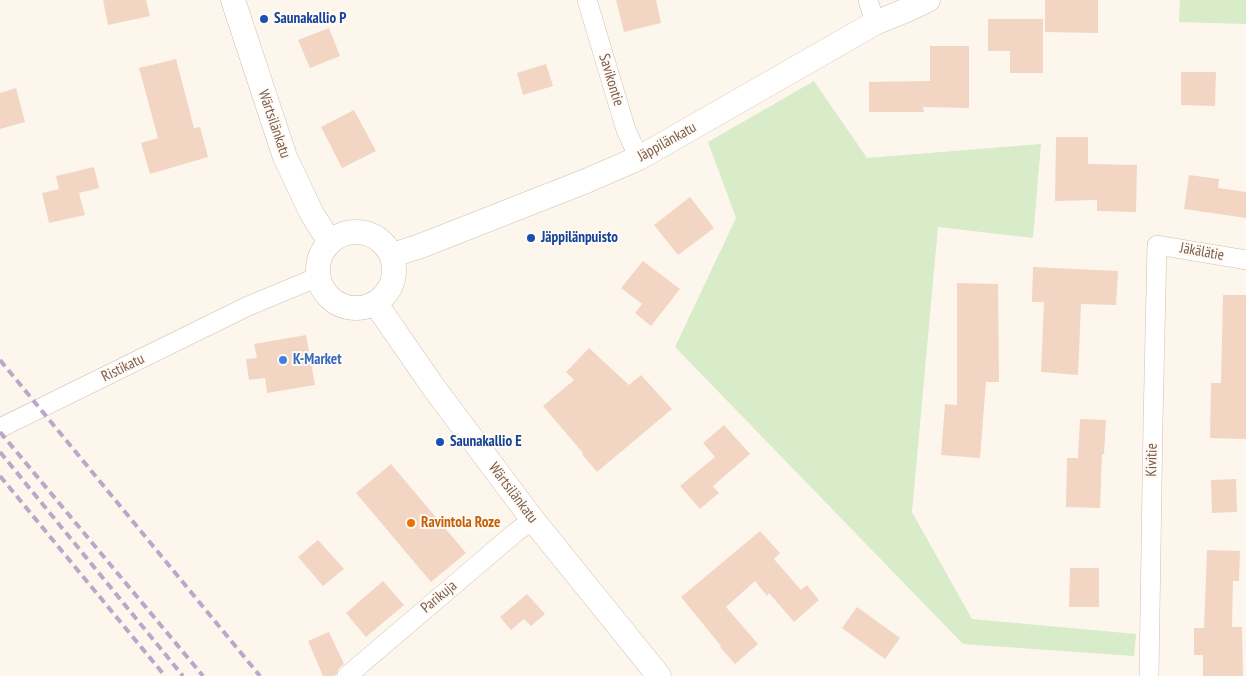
<!DOCTYPE html>
<html>
<head>
<meta charset="utf-8">
<style>
	body { margin:0 }
	canvas { display:block; background:#fdf6ec }
</style>
</head>
<body>
<canvas width="1246" height="676"></canvas>
<script>
const ctx = document.querySelector('canvas').getContext('2d');
ctx.lineJoin = 'round';
function fillPath(path, color) {
  ctx.fillStyle = color;
  ctx.fill(path, 'evenodd');
}
function strokePath(path, color, width, dash) {
  ctx.strokeStyle = color;
  ctx.lineWidth = width;
  ctx.lineCap = dash ? 'butt' : 'round';
  ctx.setLineDash(dash || []);
  ctx.stroke(path);
}
function label(font, color, halo, rows, align = 'center') {
  ctx.font = font + ' "PT Sans Narrow",sans-serif';
  ctx.lineWidth = 4;
  ctx.setLineDash([]);
  ctx.textBaseline = 'middle';
  ctx.strokeStyle = halo;
  ctx.fillStyle = color;
  for (const [text, x, y, turn = 0] of rows) {
    ctx.save();
    ctx.translate(x, y);
    ctx.rotate((+turn || 0) * Math.PI / 180);
    ctx.textAlign = isNaN(turn) ? turn : align;
    if (halo) ctx.strokeText(text, 0, 0);
    ctx.fillText(text, 0, 0);
    ctx.restore();
  }
}
fillPath(new Path2D(`
	M1180,0H1246V24L1179,22Z
	M814,81L867,158L1041,144L1033,238L938,227L912,512L972,619L1136,634L1134,656L963,644L675,347L736,218L708,142Z`), '#d8ecc9');
fillPath(new Path2D(`
	M103,0H146L150,16L108,25Z
	M616,0H656L661,23L624,32Z
	M1045,0H1098V33L1045,32Z
	M988,19H1043V73H1010V51H988Z
	M329,28L340,56L310,68L298,40Z
	M930,46H969V108L923,107L924,112H869V82L930,81Z
	M176,59L194,128L200,127L208,157L150,174L141,143L158,138L139,68Z
	M546,64L553,86L523,95L517,73Z
	M1181,72H1216L1215,106L1181,105Z
	M16,88L25,122L0,129V93Z
	M354,110L376,151L342,168L321,127Z
	M1056,137H1088V164L1137,165L1136,212L1097,211V200L1055,201Z
	M94,167L99,188L79,193L85,215L49,223L42,193L59,189L56,176Z
	M1189,175L1219,179L1218,188L1246,192V218L1184,209Z
	M690,197L714,228L678,255L654,225Z
	M643,261L680,289L651,326L635,313L642,304L621,288Z
	M1033,267L1118,271L1116,305L1081,304L1078,375L1041,372L1044,302H1032Z
	M957,283L998,284L999,382H986L980,458L941,455L945,404L957,405Z
	M1223,295H1246V439L1210,438L1211,383H1221Z
	M306,335L315,385L267,393L265,378L249,380L246,359L257,358L254,344Z
	M589,348L629,385L641,375L672,409L597,472L582,454L583,453L543,406L574,380L566,372Z
	M1080,419L1106,420L1104,454H1102L1100,508L1066,507L1067,458H1078Z
	M724,425L750,454L713,486L719,493L700,509L680,486L715,457L703,443Z
	M391,464L466,553L431,582L356,493Z
	M1236,479L1237,512L1212,513L1211,480Z
	M760,531L780,553L774,559L801,590L807,585L819,600L794,622L769,593L767,596L755,581L726,607L758,644L735,664L720,647L721,646L681,597Z
	M318,540L344,569L323,586L298,557Z
	M1207,550L1240,551L1239,581H1233L1232,627H1242L1243,676H1203V655H1194V628H1204Z
	M1070,568H1099V607H1069Z
	M383,581L404,605L366,637L346,613Z
	M527,594L545,614L531,626L524,619L511,630L500,617Z
	M857,607L900,638L885,659L842,628Z
	M329,632L344,664L339,668L336,675L333,676H323L308,641Z`), '#f3d5c3');
const minor = new Path2D(`
	M587,0L626,130L639,158
	M868,0L875,23
	M0,428L246,307L318,277
	M347,676L516,532L533,520
	M1149,676L1153,422L1157,245L1246,260`);
const tertiary = new Path2D(`
	M233,0L285,157L312,214L330,242
	M318 270a38 38 0 1 1 76 0a38 38 0 1 1-76 0Z
	M392,255L418,247L586,181L639,158L875,23L907,10L928,0
	M376,304L434,388L533,520L659,676`);
strokePath(minor, '#d1beb0', 20);
strokePath(tertiary, '#d1beb0', 25);
strokePath(minor, '#fff', 19);
strokePath(tertiary, '#fff', 24);
strokePath(new Path2D(`
	M0,360L260,676
	M0,432L203,676
	M0,452L183,676
	M0,476L165,676`), '#b9a8c9', 4, [8, 5]);
for (const [x, y, r, color] of [
	[264,19,5,"#1a4fb4"],
	[531,238,5,"#1a4fb4"],
	[283,360,5,"#3f7fe0"],
	[440,442,5,"#1a4fb4"],
	[411,523,5,"#e8710a"]
]) {
  const dot = new Path2D();
  dot.arc(x, y, r, 0, 2 * Math.PI);
  ctx.fillStyle = color;
  ctx.fill(dot);
  strokePath(dot, '#fffaf3', 2);
}
label('bold 15px', '#164399', '#fffaf3', [
	["Saunakallio P",274,19],
	["Jäppilänpuisto",541,238],
	["Saunakallio E",450,442]
], 'left');
label('15px', '#7a5c4d', '#fffaf3', [
	["Savikontie",611,80,73],
	["Wärtsilänkatu",274,124,71],
	["Jäppilänkatu",667,142,-29],
	["Jäkälätie",1202,252,10],
	["Ristikatu",123,368,-26],
	["Kivitie",1152,460,-89],
	["Wärtsilänkatu",513,493,53],
	["Parikuja",439,597,-40]
]);
label('bold 15px', '#366cbe', '#fffaf3', [
	["K-Market",293,360]
], 'left');
label('bold 15px', '#c56008', '#fffaf3', [
	["Ravintola Roze",421,523]
], 'left');
</script>
</body>
</html>
